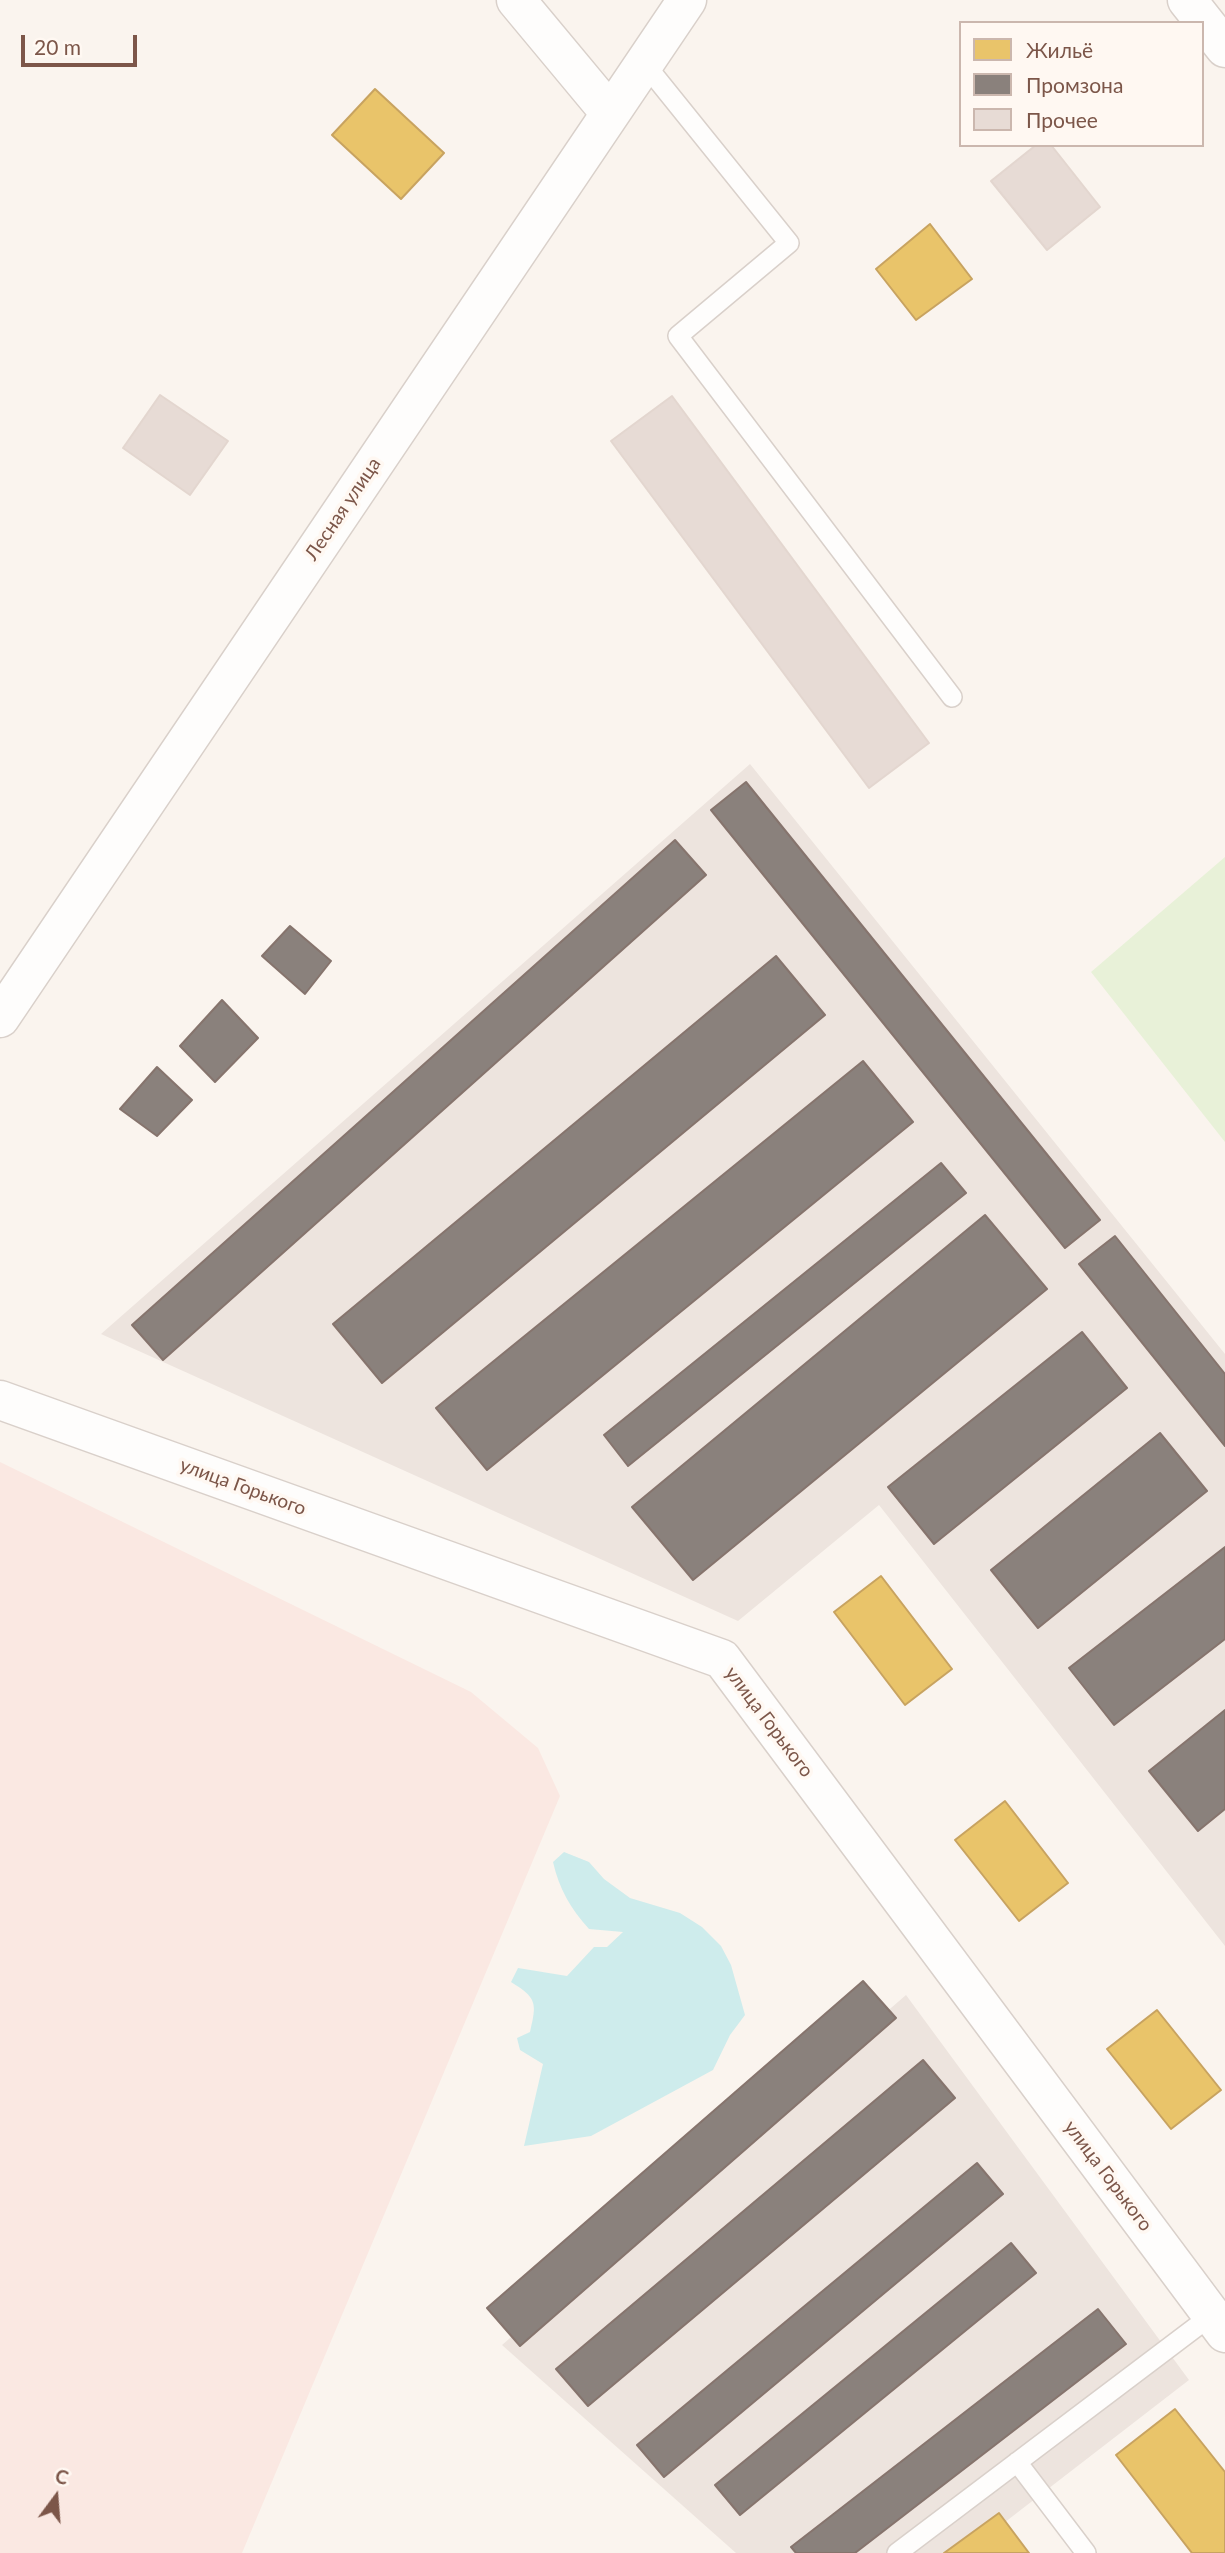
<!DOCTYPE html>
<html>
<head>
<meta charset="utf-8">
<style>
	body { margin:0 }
	#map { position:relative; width:1225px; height:2553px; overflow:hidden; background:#faf4ee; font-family:Lato,sans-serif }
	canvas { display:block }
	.legend { position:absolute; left:959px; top:21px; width:245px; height:126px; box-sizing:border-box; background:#fff8f2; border:2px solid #cbb7ae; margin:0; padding:9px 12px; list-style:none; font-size:21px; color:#7c5649 }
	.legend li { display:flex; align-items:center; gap:14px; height:35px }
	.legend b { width:35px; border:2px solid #cbb7ae }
	.north { position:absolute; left:21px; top:2462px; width:70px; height:70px; -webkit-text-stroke:5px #fff8f2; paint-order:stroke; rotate:16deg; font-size:19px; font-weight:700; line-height:28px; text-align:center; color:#7c5649 }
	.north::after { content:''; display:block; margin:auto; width:24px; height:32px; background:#7c5649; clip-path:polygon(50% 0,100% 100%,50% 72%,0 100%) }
	.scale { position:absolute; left:21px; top:35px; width:116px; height:32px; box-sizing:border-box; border:4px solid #7c5649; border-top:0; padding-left:9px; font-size:21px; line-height:24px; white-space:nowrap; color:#7c5649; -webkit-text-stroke:5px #fff8f2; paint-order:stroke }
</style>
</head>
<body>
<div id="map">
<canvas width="1225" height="2553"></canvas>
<ul class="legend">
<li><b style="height:19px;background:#e9c46a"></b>Жильё</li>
<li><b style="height:19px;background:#8a817c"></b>Промзона</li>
<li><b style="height:19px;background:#e7dbd5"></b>Прочее</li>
</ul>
<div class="north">С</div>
<div class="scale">20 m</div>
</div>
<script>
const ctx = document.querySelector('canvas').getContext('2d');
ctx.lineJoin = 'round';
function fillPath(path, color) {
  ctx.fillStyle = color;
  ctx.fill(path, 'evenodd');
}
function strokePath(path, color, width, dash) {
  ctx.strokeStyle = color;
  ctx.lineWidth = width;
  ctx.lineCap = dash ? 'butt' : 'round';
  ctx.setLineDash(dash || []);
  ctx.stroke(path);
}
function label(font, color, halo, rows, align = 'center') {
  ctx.font = font + ' Lato,sans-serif';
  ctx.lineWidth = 7;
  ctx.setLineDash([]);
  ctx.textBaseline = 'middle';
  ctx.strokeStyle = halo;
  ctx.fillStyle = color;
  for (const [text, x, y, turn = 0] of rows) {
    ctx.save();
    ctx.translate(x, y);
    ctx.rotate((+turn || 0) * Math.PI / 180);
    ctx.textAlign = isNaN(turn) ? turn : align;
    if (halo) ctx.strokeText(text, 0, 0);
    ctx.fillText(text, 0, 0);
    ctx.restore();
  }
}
fillPath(new Path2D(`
	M0,1462L471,1692L538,1748L560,1796L242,2553H0Z`), '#fae8e2');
fillPath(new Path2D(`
	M750,764L1225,1354V1946L879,1505L738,1621L101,1334Z
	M906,1995L1189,2380L965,2553H736L502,2345Z`), '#ede4de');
fillPath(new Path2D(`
	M1225,857V1142L1091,972Z`), '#e8f1d8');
fillPath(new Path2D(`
	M564,1852L589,1862L604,1879L630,1898L680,1913L702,1927L721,1946L731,1965L745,2015L730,2035L713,2070L591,2136L524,2146L543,2064L520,2050L517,2038L530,2032C537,2003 537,1998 511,1982L518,1968L567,1976L594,1947H607L623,1932L589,1929C571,1909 559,1889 553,1862Z`), '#ceecec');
const homes = new Path2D(`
	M375,89L444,153L401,199L332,135Z
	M930,224L972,279L916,320L876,269Z
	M881,1576L952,1669L905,1705L834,1612Z
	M1005,1801L1068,1883L1019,1921L955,1840Z
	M1157,2010L1221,2090L1171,2129L1107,2049Z
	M1175,2409L1225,2472V2553H1192L1116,2455Z
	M999,2513L1029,2553H944Z`);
fillPath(homes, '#e9c46a');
strokePath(homes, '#c8a360', 2);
const industry = new Path2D(`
	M746,782L1100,1220L1065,1248L711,810Z
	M675,840L706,875L163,1360L132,1325Z
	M290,926L331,961L305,994L262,956Z
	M776,956L825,1015L382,1383L333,1324Z
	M222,1000L258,1038L215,1082L180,1046Z
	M863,1061L913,1122L487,1470L436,1408Z
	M157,1067L192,1100L157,1136L120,1109Z
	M941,1163L966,1193L628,1466L604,1435Z
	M985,1215L1047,1289L693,1580L632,1507Z
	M1115,1236L1225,1374V1446L1079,1264Z
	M1082,1332L1127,1388L934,1544L888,1487Z
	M1160,1433L1207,1491L1038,1628L991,1570Z
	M1225,1547V1639L1114,1725L1069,1668Z
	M1225,1710V1809L1198,1831L1149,1771Z
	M863,1981L896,2018L520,2346L487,2308Z
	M923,2060L955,2098L588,2406L556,2369Z
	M977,2163L1003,2194L664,2477L637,2445Z
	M1011,2243L1036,2273L740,2515L715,2485Z
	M1098,2309L1126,2344L855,2553H796L791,2547Z`);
fillPath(industry, '#8a817c');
strokePath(industry, '#86746d', 2);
const building = new Path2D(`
	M1036,145H1051L1100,207L1047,250L991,181Z
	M160,395L228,441L190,495L123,448Z
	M672,396L929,743L869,788L611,441Z`);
fillPath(building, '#e7dbd5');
strokePath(building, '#e3d6cf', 2);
const service = new Path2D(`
	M644,63L789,243L678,336L952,697
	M1017,2462L1086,2553
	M897,2553L1212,2315`);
const minor = new Path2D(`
	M516,0L610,113
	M1187,0L1225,48
	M0,1018L687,0
	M0,1400L722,1659L1225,2333`);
strokePath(service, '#d9d0ca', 22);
strokePath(minor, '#d9d0ca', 41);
strokePath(service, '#fefdfc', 19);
strokePath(minor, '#fefdfc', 38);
label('19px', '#7c5649', '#fff8f2', [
	["Лесная улица",343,509,-56],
	["улица Горького",243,1487,20],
	["улица Горького",769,1722,53],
	["улица Горького",1108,2176,53]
]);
</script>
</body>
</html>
